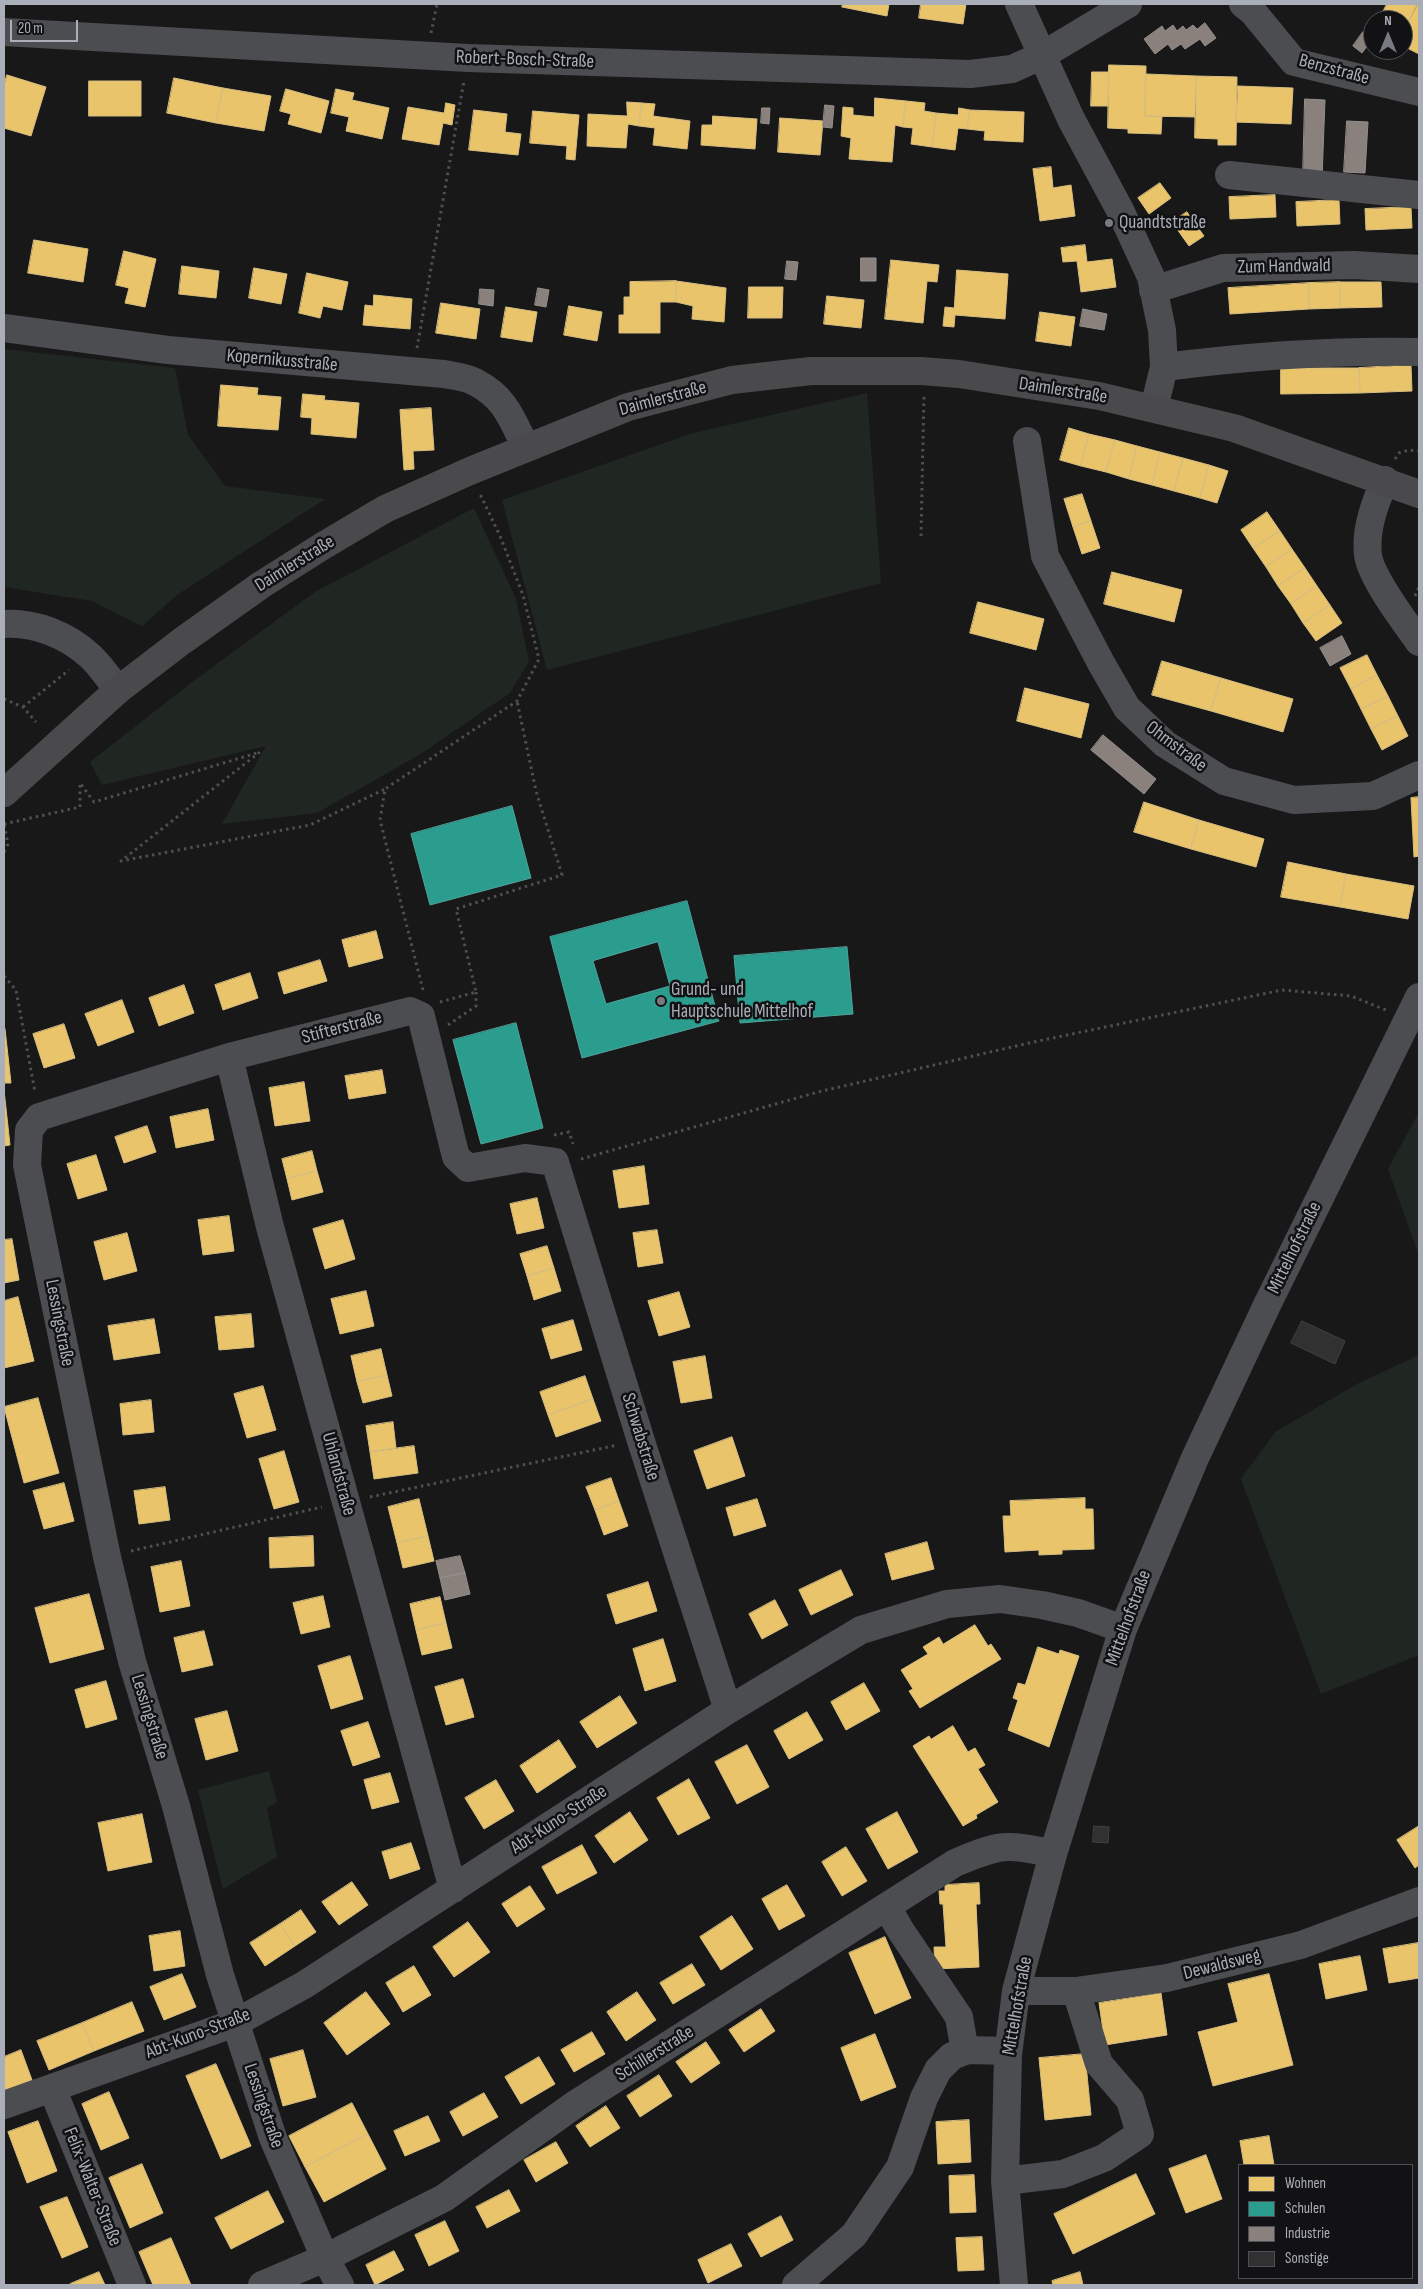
<!DOCTYPE html>
<html>
<head>
<meta charset="utf-8">
<style>
	body { margin:0 }
	#map { position:relative; width:1423px; height:2289px; overflow:hidden; background:#181818; font-family:"Sofia Sans Condensed",sans-serif }
	canvas { display:block }
	.frame { position:absolute; inset:0; border:5px solid #aaaeb8; pointer-events:none }
	.legend { position:absolute; left:1238px; top:2164px; width:175px; height:115px; box-sizing:border-box; background:#121214; border:1px solid #4f5056; margin:0; padding:6px 9px; list-style:none; font-size:15px; color:#aaaeb8 }
	.legend li { display:flex; align-items:center; gap:10px; height:25px }
	.legend b { width:25px; border:1px solid #4f5056 }
	.north { position:absolute; left:1363px; top:10px; width:50px; height:50px; box-sizing:border-box; background:#121214; border:1px solid #4f5056; border-radius:50%; rotate:0deg; font-size:14px; font-weight:700; line-height:20px; text-align:center; color:#aaaeb8 }
	.north::after { content:''; display:block; margin:auto; width:18px; height:22px; background:#777a80; clip-path:polygon(50% 0,100% 100%,50% 72%,0 100%) }
	.scale { position:absolute; left:10px; top:20px; width:68px; height:22px; box-sizing:border-box; border:2px solid #aaaeb8; border-top:0; padding-left:6px; font-size:15px; line-height:18px; white-space:nowrap; color:#aaaeb8; -webkit-text-stroke:4px #121214; paint-order:stroke }
</style>
</head>
<body>
<div id="map">
<canvas width="1423" height="2289"></canvas>
<div class="frame"></div>
<ul class="legend">
<li><b style="height:14px;background:#e9c46a"></b>Wohnen</li>
<li><b style="height:14px;background:#2a9d8f"></b>Schulen</li>
<li><b style="height:14px;background:#8a817c"></b>Industrie</li>
<li><b style="height:14px;background:#313132"></b>Sonstige</li>
</ul>
<div class="north">N</div>
<div class="scale">20 m</div>
</div>
<script>
const ctx = document.querySelector('canvas').getContext('2d');
ctx.lineJoin = 'round';
function fillPath(path, color) {
  ctx.fillStyle = color;
  ctx.fill(path, 'evenodd');
}
function strokePath(path, color, width, dash) {
  ctx.strokeStyle = color;
  ctx.lineWidth = width;
  ctx.lineCap = dash ? 'butt' : 'round';
  ctx.setLineDash(dash || []);
  ctx.stroke(path);
}
function label(font, color, halo, rows, align = 'center') {
  ctx.font = font + ' "Sofia Sans Condensed",sans-serif';
  ctx.lineWidth = 5;
  ctx.setLineDash([]);
  ctx.textBaseline = 'middle';
  ctx.strokeStyle = halo;
  ctx.fillStyle = color;
  for (const [text, x, y, turn = 0] of rows) {
    ctx.save();
    ctx.translate(x, y);
    ctx.rotate((+turn || 0) * Math.PI / 180);
    ctx.textAlign = isNaN(turn) ? turn : align;
    if (halo) ctx.strokeText(text, 0, 0);
    ctx.fillText(text, 0, 0);
    ctx.restore();
  }
}
fillPath(new Path2D(`
	M4,349L175,368L188,435L225,486L325,499L177,595L142,626L92,601L4,587Z
	M867,393L881,583L547,670L502,500L693,433Z
	M474,508L516,599L529,661L510,693L419,755L317,813L222,824L266,746L102,785L90,762L196,679L315,592Z
	M1419,1112V1256L1388,1169Z
	M1419,1355V1655L1321,1694L1241,1479L1275,1432L1357,1384Z
	M269,1771L277,1802L267,1808L277,1857L223,1889L198,1790Z`), '#202722');
const homes = new Path2D(`
	M843,4H889L887,16L842,7Z
	M921,4H966L963,24L919,18Z
	M1387,4H1417L1403,32V20H1379Z
	M1418,4L1419,5V54L1403,46V32Z
	M1109,65L1146,66L1145,116H1162L1161,134L1128,133V129L1108,128Z
	M1092,72H1109L1108,106H1091Z
	M1146,74L1196,76V117L1145,116Z
	M7,75L46,87L31,136L4,128V86Z
	M1196,76L1237,77L1236,145H1218V139L1195,138Z
	M174,78L223,88L216,123L167,113Z
	M89,81H141V116H89Z
	M1238,86L1293,88L1291,124L1236,122Z
	M223,88L271,96L264,131L216,123Z
	M286,89L329,101L321,133L288,124L291,114L280,111Z
	M336,89L354,93L352,100L389,108L382,139L346,131L349,117L331,113Z
	M875,98L906,101L903,127L895,125L892,162L849,159L851,138L841,136L843,107L853,108V115L874,117Z
	M906,101L925,103L924,111L936,113L932,147L911,144L913,128L903,127Z
	M627,102L642,103L639,126L628,124L626,148L587,146L588,114L627,116Z
	M446,103L455,105L452,125L443,123L439,145L402,139L408,107L444,113Z
	M642,103L655,104L653,116L690,121L687,149L653,145L655,128L639,126Z
	M959,108L970,110L967,129L958,128L955,150L932,147L936,113L958,115Z
	M474,110L507,114L505,132L521,134L518,155L469,150Z
	M970,110L1024,112L1023,142L984,140L985,131L967,129Z
	M533,111L579,115L575,160L566,159L567,146L530,143Z
	M713,116L757,119L755,149L701,145L702,125H712Z
	M780,118L823,121L820,155L778,152Z
	M1051,167L1053,188L1071,185L1075,216L1040,221L1033,169Z
	M1160,183L1171,198L1149,214L1138,198Z
	M1275,195L1276,217L1230,219L1229,197Z
	M1339,200L1340,224L1297,226L1296,202Z
	M1411,207L1412,228L1366,230L1365,209Z
	M1187,212L1204,236L1189,246L1172,222Z
	M34,240L88,249L83,282L28,273Z
	M1085,245L1087,262L1112,259L1116,287L1081,292L1077,261L1063,262L1061,248Z
	M124,251L156,259L145,307L125,303L129,288L116,285Z
	M891,260L939,265L937,282L927,281L923,323L885,319Z
	M182,266L219,271L216,298L179,294Z
	M254,268L287,274L281,304L249,298Z
	M957,270L1008,274L1005,319L955,315L954,327L943,326L945,307L954,308Z
	M307,273L348,282L342,310L323,306L320,318L299,313Z
	M676,281L726,288L724,322L692,319L693,306L676,302Z
	M676,281V302H660V333H619V315H624V297H630V282Z
	M1340,282H1381L1382,307L1340,308Z
	M1340,282V308L1309,309V283Z
	M1309,283V309L1230,314L1228,288Z
	M749,287H783L782,318H748Z
	M374,295L412,299L410,329L363,325L365,305L373,306Z
	M827,296L864,300L861,328L824,324Z
	M441,303L480,309L476,339L436,333Z
	M569,306L602,312L597,341L564,335Z
	M506,307L537,312L532,342L501,337Z
	M1040,312L1075,317L1071,346L1036,341Z
	M1411,365L1412,391L1360,393L1359,368Z
	M1281,368H1359L1360,393L1281,394Z
	M221,385L258,388L257,395L281,397L278,430L218,426Z
	M303,394L325,396L324,400L359,403L356,438L311,434L312,418L301,417Z
	M431,408L434,450L413,451L414,469L404,470L400,410Z
	M1069,428L1089,434L1081,466L1060,460Z
	M1089,434L1115,440L1106,472L1081,466Z
	M1115,440L1137,446L1129,479L1106,472Z
	M1137,446L1160,452L1152,485L1129,479Z
	M1160,452L1183,458L1174,491L1152,485Z
	M1183,458L1209,465L1200,498L1174,491Z
	M1209,465L1228,471L1217,503L1200,498Z
	M1082,494L1091,521L1073,527L1064,499Z
	M1267,512L1280,531L1253,548L1241,530Z
	M1091,521L1100,548L1082,554L1073,527Z
	M1280,531L1292,549L1266,567L1253,548Z
	M1292,549L1305,568L1278,586L1266,567Z
	M1305,568L1317,586L1291,604L1278,586Z
	M1112,572L1182,590L1174,622L1104,604Z
	M1317,586L1330,605L1303,623L1291,604Z
	M978,602L1044,619L1036,650L970,633Z
	M1330,605L1342,623L1316,641L1303,623Z
	M1367,655L1377,675L1351,689L1340,668Z
	M1162,661L1221,678L1211,711L1152,695Z
	M1377,675L1388,696L1361,709L1351,689Z
	M1221,678L1293,699L1283,732L1211,711Z
	M1025,688L1089,704L1081,738L1017,721Z
	M1388,696L1398,716L1371,729L1361,709Z
	M1398,716L1408,736L1382,750L1371,729Z
	M1419,797V856L1414,857L1411,798Z
	M1144,802L1199,820L1191,849L1134,832Z
	M1199,820L1264,839L1256,867L1191,849Z
	M1288,862L1346,874L1340,907L1281,897Z
	M1346,874L1414,886L1408,919L1340,907Z
	M376,931L383,958L349,967L342,940Z
	M320,960L327,981L284,994L278,973Z
	M250,973L258,998L223,1010L215,985Z
	M184,985L194,1013L159,1026L149,998Z
	M122,1000L134,1032L98,1046L85,1014Z
	M64,1024L75,1058L44,1068L33,1034Z
	M5,1029L11,1083H4V1030Z
	M382,1070L386,1093L349,1099L345,1076Z
	M304,1082L310,1121L275,1126L269,1088Z
	M4,1090L10,1145L4,1146Z
	M208,1109L214,1140L176,1148L170,1117Z
	M147,1126L156,1152L124,1163L115,1137Z
	M312,1151L317,1171L287,1179L282,1159Z
	M96,1155L107,1190L78,1199L67,1164Z
	M644,1166L649,1204L619,1208L613,1171Z
	M317,1171L323,1192L292,1200L287,1179Z
	M537,1198L544,1228L517,1234L510,1204Z
	M229,1216L234,1251L203,1255L198,1220Z
	M343,1220L355,1259L325,1269L313,1229Z
	M657,1230L663,1263L638,1267L633,1233Z
	M127,1233L137,1271L104,1280L94,1242Z
	M12,1239L19,1280L4,1283V1240Z
	M547,1246L554,1268L527,1276L520,1254Z
	M554,1268L561,1291L534,1300L527,1276Z
	M366,1291L374,1326L340,1334L331,1299Z
	M679,1292L690,1327L659,1336L648,1301Z
	M18,1297L34,1361L4,1368V1301Z
	M251,1314L254,1347L219,1350L215,1317Z
	M154,1319L160,1353L114,1360L108,1326Z
	M573,1320L582,1350L551,1359L542,1329Z
	M381,1349L387,1375L357,1382L351,1356Z
	M705,1356L712,1398L681,1403L673,1362Z
	M387,1375L392,1396L363,1403L357,1382Z
	M585,1376L593,1399L548,1415L540,1392Z
	M263,1386L276,1430L247,1438L234,1394Z
	M38,1398L59,1473L24,1483L4,1407Z
	M593,1399L601,1421L556,1437L548,1415Z
	M151,1400L154,1432L123,1435L120,1404Z
	M393,1422L396,1448L370,1452L366,1426Z
	M732,1437L745,1476L707,1489L694,1451Z
	M414,1446L418,1473L374,1479L370,1452Z
	M284,1451L299,1502L274,1509L259,1459Z
	M611,1478L619,1501L595,1510L586,1487Z
	M64,1483L74,1521L44,1529L33,1491Z
	M165,1487L170,1520L139,1524L134,1491Z
	M1085,1498V1509H1093L1094,1549L1062,1550V1554L1039,1555V1550L1005,1552L1003,1516H1011L1010,1501Z
	M419,1499L428,1536L397,1543L388,1507Z
	M757,1499L766,1526L734,1536L726,1508Z
	M619,1501L628,1526L604,1535L595,1510Z
	M313,1536L314,1566L270,1568L269,1538Z
	M428,1536L434,1561L403,1568L397,1543Z
	M927,1542L934,1569L892,1580L885,1554Z
	M181,1561L190,1606L160,1612L151,1567Z
	M841,1570L853,1595L811,1615L799,1590Z
	M648,1582L657,1611L616,1624L607,1595Z
	M89,1594L104,1649L50,1663L35,1608Z
	M323,1596L330,1627L301,1634L293,1603Z
	M440,1597L446,1623L416,1630L410,1604Z
	M775,1600L788,1625L762,1639L749,1614Z
	M446,1623L452,1648L422,1655L416,1630Z
	M975,1625L988,1646L991,1644L1001,1659L920,1708L909,1691L913,1689L901,1670L928,1654L923,1647L939,1637L943,1644Z
	M204,1631L213,1665L182,1672L174,1638Z
	M663,1639L676,1681L645,1691L633,1649Z
	M1038,1647L1059,1654L1060,1650L1079,1656L1049,1747L1008,1730L1018,1700L1013,1698L1018,1683L1025,1685Z
	M350,1656L363,1699L331,1709L318,1666Z
	M463,1679L474,1717L446,1725L435,1687Z
	M106,1681L117,1719L86,1728L75,1690Z
	M864,1683L880,1711L846,1730L831,1702Z
	M620,1696L637,1723L597,1748L580,1722Z
	M227,1711L238,1751L206,1760L195,1719Z
	M807,1712L823,1740L789,1759L774,1731Z
	M368,1722L380,1757L353,1766L341,1731Z
	M953,1726L968,1752L975,1748L985,1765L978,1769L998,1802L976,1815L977,1818L963,1826L913,1746L929,1736L931,1739Z
	M559,1740L576,1767L537,1793L520,1766Z
	M747,1745L769,1787L737,1804L715,1762Z
	M390,1773L399,1802L372,1809L364,1780Z
	M689,1779L710,1818L678,1835L657,1798Z
	M496,1780L514,1811L484,1829L465,1798Z
	M630,1812L648,1840L614,1863L595,1836Z
	M897,1812L918,1852L888,1869L866,1829Z
	M142,1814L152,1862L108,1871L98,1823Z
	M1419,1826V1865L1415,1868L1397,1840Z
	M411,1843L420,1869L390,1879L382,1852Z
	M582,1845L597,1873L557,1894L542,1867Z
	M846,1847L867,1881L842,1896L822,1862Z
	M352,1882L368,1905L339,1925L322,1902Z
	M979,1883L980,1904H976L979,1967L935,1969L934,1947H946L943,1904H940L939,1891H945V1885Z
	M787,1885L805,1916L779,1930L762,1899Z
	M530,1886L545,1909L517,1927L502,1904Z
	M301,1910L316,1932L295,1946L280,1924Z
	M732,1916L753,1949L721,1970L700,1937Z
	M468,1922L490,1952L454,1977L433,1947Z
	M280,1924L295,1946L265,1966L250,1943Z
	M180,1931L185,1966L154,1971L149,1936Z
	M885,1937L911,1998L875,2014L849,1953Z
	M1418,1943L1419,1978L1389,1983L1383,1949Z
	M1360,1956L1367,1990L1326,1999L1319,1964Z
	M692,1964L705,1985L673,2004L660,1983Z
	M414,1966L431,1995L403,2012L386,1983Z
	M182,1974L196,2007L164,2020L150,1987Z
	M1269,1974L1293,2065L1213,2086L1198,2032L1238,2022L1228,1984Z
	M366,1992L390,2024L347,2055L324,2023Z
	M637,1992L656,2020L626,2041L607,2012Z
	M1161,1993L1167,2035L1105,2045L1099,2003Z
	M132,2002L144,2031L94,2051L82,2023Z
	M761,2009L775,2031L744,2052L729,2030Z
	M82,2023L94,2051L49,2070L37,2041Z
	M592,2032L605,2054L574,2072L561,2050Z
	M875,2034L896,2087L861,2101L841,2048Z
	M706,2042L720,2063L691,2083L676,2062Z
	M21,2050L32,2080L4,2091V2057Z
	M303,2050L316,2097L283,2106L270,2059Z
	M1085,2054L1091,2115L1045,2120L1039,2058Z
	M539,2057L555,2084L521,2104L505,2077Z
	M216,2064L251,2146L221,2159L186,2076Z
	M659,2075L672,2096L640,2117L627,2096Z
	M109,2092L129,2138L101,2150L82,2104Z
	M484,2093L498,2117L463,2136L450,2112Z
	M352,2103L368,2134L305,2167L289,2136Z
	M606,2106L620,2128L590,2147L576,2126Z
	M428,2116L440,2141L405,2156L394,2131Z
	M969,2120L971,2162L938,2164L936,2122Z
	M38,2121L57,2171L27,2183L8,2132Z
	M368,2134L386,2169L324,2202L305,2167Z
	M1269,2136L1274,2165H1244L1240,2141Z
	M556,2142L568,2163L536,2182L524,2160Z
	M1206,2155L1222,2199L1186,2213L1169,2169Z
	M142,2164L163,2213L130,2228L109,2178Z
	M1136,2174L1155,2214L1073,2254L1054,2214Z
	M974,2175L976,2212L950,2213L949,2176Z
	M509,2190L520,2211L487,2228L476,2207Z
	M268,2191L284,2222L231,2249L215,2218Z
	M67,2197L88,2247L62,2258L40,2207Z
	M781,2216L793,2240L761,2257L748,2234Z
	M445,2221L459,2251L429,2266L415,2235Z
	M982,2237L984,2270L958,2271L956,2238Z
	M171,2238L191,2285H153L139,2252Z
	M731,2244L742,2266L708,2283L698,2260Z
	M394,2251L404,2270L375,2285L366,2265Z
	M99,2272L105,2285H70V2284Z
	M1080,2272L1083,2285H1053L1052,2281Z`);
fillPath(homes, '#e9c46a');
strokePath(homes, '#d6bd81', 1);
const schools = new Path2D(`
	M512,806L531,878L430,905L411,834Z
	M687,901L719,1021L582,1058L550,937ZM658,942L670,986L606,1004L593,961Z
	M847,947L853,1014L740,1023L734,956Z
	M516,1023L543,1128L481,1144L453,1040Z`);
fillPath(schools, '#2a9d8f');
strokePath(schools, '#50a29b', 1);
const industry = new Path2D(`
	M1205,23L1216,38L1205,46L1200,39L1185,49L1181,44L1172,50L1168,44L1155,54L1144,39L1162,26L1165,31L1173,25L1177,31L1183,26L1186,30L1193,25L1197,29Z
	M1363,32L1372,39L1362,53L1353,46Z
	M1305,99L1325,100L1322,178L1303,177Z
	M825,105L834,106L832,128L823,127Z
	M762,108H770L769,124L761,123Z
	M1347,121L1368,122L1365,173L1344,172Z
	M861,258H876V281H861Z
	M787,261L798,262L796,280L785,279Z
	M538,288L549,290L546,307L535,305Z
	M480,289L494,290L493,306L479,304Z
	M1083,309L1107,314L1104,330L1080,326Z
	M1342,636L1351,654L1330,666L1320,648Z
	M1103,735L1156,779L1144,794L1091,750Z
	M460,1556L465,1573L440,1578L436,1561Z
	M465,1573L470,1594L445,1600L440,1578Z`);
fillPath(industry, '#8a817c');
strokePath(industry, '#948e8e', 1);
const building = new Path2D(`
	M1302,1321L1345,1341L1335,1364L1291,1343Z
	M1094,1826L1109,1827L1108,1843L1093,1842Z`);
fillPath(building, '#313132');
strokePath(building, '#404144', 1);
strokePath(new Path2D(`
	M431,33L437,4
	M417,348L464,81
	M1395,459L1399,453L1409,450L1419,451
	M921,536L924,394
	M1415,596L1419,587
	M4,699L23,707L36,722
	M23,707L69,670
	M4,824L80,807V783L94,802L260,752L121,861L310,825L385,789
	M4,852L8,844L4,824
	M4,976L16,990L35,1092
	M423,990L380,820L385,789L517,701L539,659L523,595L500,536L480,494
	M440,1002L476,992L456,909L562,875L536,791L517,701
	M448,1025L476,1006V992
	M554,1135L569,1132L573,1144
	M581,1159L818,1092L1029,1043L1282,990L1351,996L1386,1010
	M370,1497L618,1445
	M131,1551L322,1507`), '#4e4f52', 3, [2.5, 4]);
strokePath(new Path2D(`
	M1019,4L1071,119L1121,212L1151,277L1162,330L1164,367L1154,408
	M1243,4L1253,12L1294,62L1419,92
	M4,32L468,58L970,74L1012,69L1043,55L1128,4
	M1229,175L1419,195
	M1153,290L1223,268L1354,265L1419,269
	M4,328L168,350L444,374C454,376 466,377 475,382C505,397 512,419 526,448
	M1164,367C1249,356 1334,350 1419,352
	M1027,441L1045,556L1101,663L1127,708L1165,744L1224,781L1294,800L1373,796L1419,775
	M1385,480C1375,503 1365,529 1368,555C1371,578 1405,622 1419,642
	M4,624C35,622 67,635 90,656C101,666 109,679 118,690
	M229,1057L270,1227L453,1889
	M887,1907L901,1931L959,2017L965,2051
	M1016,1991H1076L1167,1978L1301,1945L1419,1901
	M52,2088L132,2285
	M4,2105L235,2023L304,1985L728,1710L861,1630L947,1604L1000,1599L1042,1605L1078,1613L1123,1629
	M1005,2181L1063,2174L1104,2158L1140,2134L1130,2100L1099,2064L1076,1991
	M262,2285L325,2258L444,2198L577,2103L955,1863C997,1845 1008,1842 1053,1854
	M340,2285L325,2258L273,2138L220,1975L176,1806L132,1661L107,1557L27,1165L29,1130L39,1117L229,1057L410,1011L421,1016L456,1157L468,1168L525,1158L555,1162L641,1441L728,1710
	M796,2285L854,2235L900,2167L924,2098L938,2070L952,2056L968,2050L1008,2051
	M1014,2285L1005,2181L1008,2055L1016,1991L1053,1854L1123,1629L1195,1458L1267,1305L1419,997`), '#4c4d51', 28);
strokePath(new Path2D(`
	M4,793L118,690L182,641L261,585L321,547L385,509L470,471L628,407L732,380L811,371H921L959,374L1099,396L1234,428L1419,494`), '#4a4a4d', 28);
for (const [x, y, r, color] of [
	[1109,223,5,"#777a80"],
	[661,1001,5,"#777a80"]
]) {
  const dot = new Path2D();
  dot.arc(x, y, r, 0, 2 * Math.PI);
  ctx.fillStyle = color;
  ctx.fill(dot);
  strokePath(dot, '#121214', 2);
}
label('19px', '#aaaeb8', '#121214', [
	["Robert-Bosch-Straße",525,60,2],
	["Benzstraße",1334,70,15],
	["Zum Handwald",1284,267,-1],
	["Kopernikusstraße",282,361,5],
	["Daimlerstraße",1063,391,9],
	["Daimlerstraße",663,399,-15],
	["Daimlerstraße",295,564,-32],
	["Ohmstraße",1176,747,37],
	["Stifterstraße",342,1028,-15],
	["Mittelhofstraße",1295,1248,-64],
	["Lessingstraße",59,1323,79],
	["Schwabstraße",640,1437,73],
	["Uhlandstraße",338,1474,75],
	["Mittelhofstraße",1129,1618,-70],
	["Lessingstraße",149,1717,73],
	["Abt-Kuno-Straße",559,1820,-33],
	["Dewaldsweg",1222,1965,-14],
	["Mittelhofstraße",1018,2006,-80],
	["Abt-Kuno-Straße",198,2034,-21],
	["Schillerstraße",655,2054,-32],
	["Lessingstraße",263,2106,71],
	["Felix-Walter-Straße",92,2187,68]
]);
label('19px', '#aaaeb8', '#121214', [
	["Quandtstraße",1119,223],
	["Grund- und",671,990],
	["Hauptschule Mittelhof",671,1012]
], 'left');
</script>
</body>
</html>
